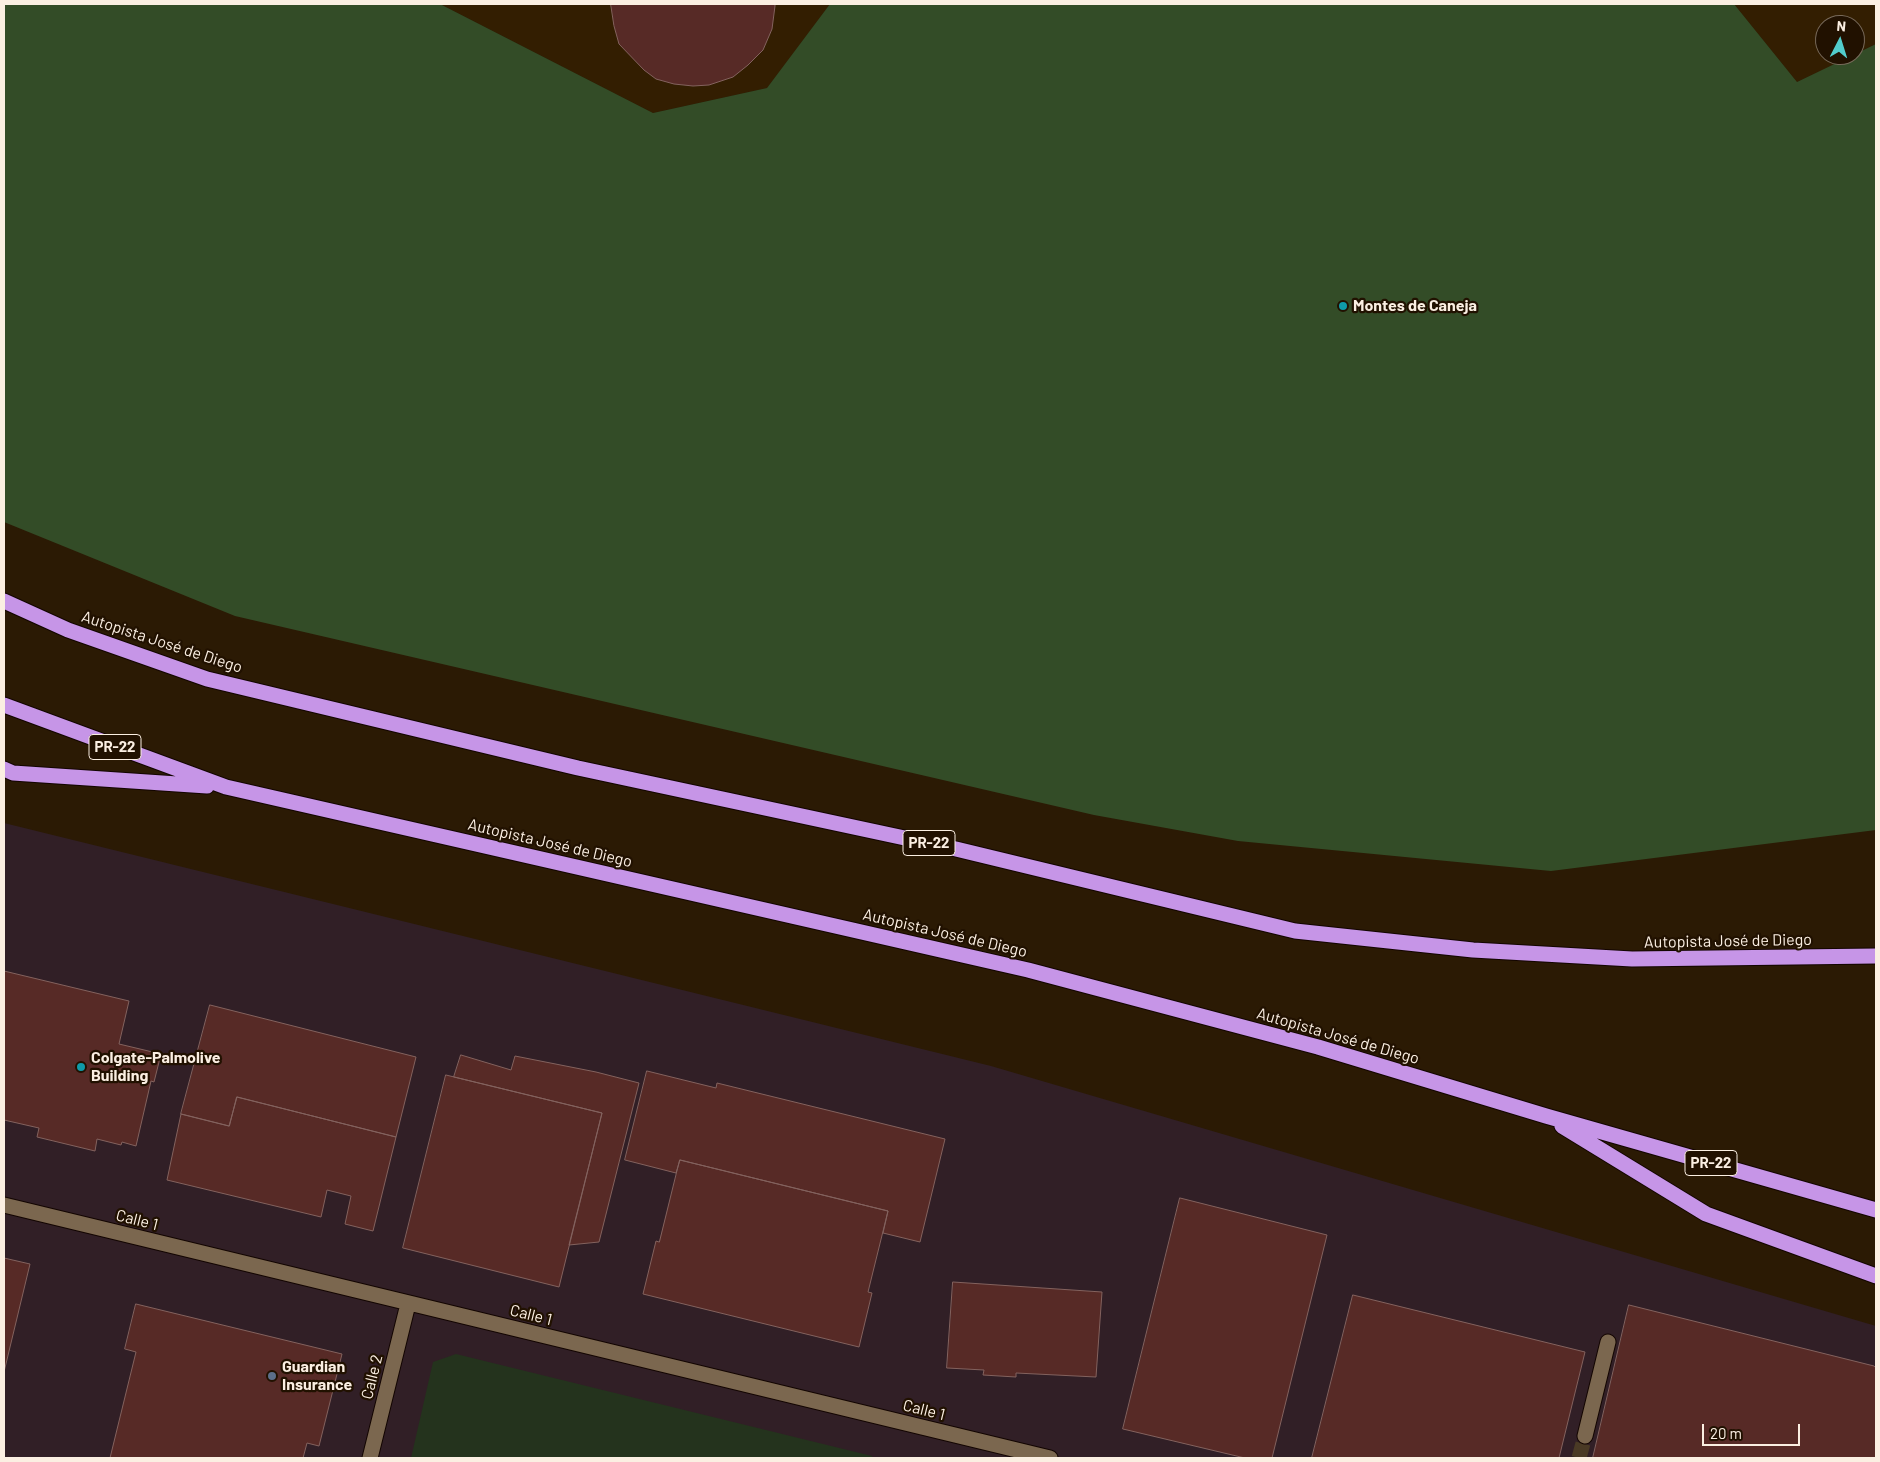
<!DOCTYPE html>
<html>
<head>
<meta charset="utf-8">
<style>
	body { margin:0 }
	#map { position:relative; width:1880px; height:1462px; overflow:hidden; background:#2b1a04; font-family:Barlow,sans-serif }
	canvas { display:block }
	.frame { position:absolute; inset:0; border:5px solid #fbefe2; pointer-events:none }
	.north { position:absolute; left:1815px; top:15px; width:50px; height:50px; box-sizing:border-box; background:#211100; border:1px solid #786a5a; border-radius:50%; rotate:5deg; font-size:14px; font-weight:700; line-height:20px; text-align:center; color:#fbefe2 }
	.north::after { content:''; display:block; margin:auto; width:18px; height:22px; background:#52cdcc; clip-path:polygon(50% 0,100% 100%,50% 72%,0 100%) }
	.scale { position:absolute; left:1702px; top:1424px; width:98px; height:22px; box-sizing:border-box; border:2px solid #fbefe2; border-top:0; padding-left:6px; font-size:15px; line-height:18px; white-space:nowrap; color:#fbefe2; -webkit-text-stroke:4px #211100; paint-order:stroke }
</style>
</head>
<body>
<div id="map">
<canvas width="1880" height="1462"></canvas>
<div class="frame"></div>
<div class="north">N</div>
<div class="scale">20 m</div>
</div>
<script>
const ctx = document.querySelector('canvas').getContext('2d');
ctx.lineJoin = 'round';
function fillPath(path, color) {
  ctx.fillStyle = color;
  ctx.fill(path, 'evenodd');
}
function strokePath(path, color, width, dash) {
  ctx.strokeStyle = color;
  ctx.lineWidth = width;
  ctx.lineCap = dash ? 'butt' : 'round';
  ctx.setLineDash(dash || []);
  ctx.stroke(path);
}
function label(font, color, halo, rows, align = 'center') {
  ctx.font = font + ' Barlow,sans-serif';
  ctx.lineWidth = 4.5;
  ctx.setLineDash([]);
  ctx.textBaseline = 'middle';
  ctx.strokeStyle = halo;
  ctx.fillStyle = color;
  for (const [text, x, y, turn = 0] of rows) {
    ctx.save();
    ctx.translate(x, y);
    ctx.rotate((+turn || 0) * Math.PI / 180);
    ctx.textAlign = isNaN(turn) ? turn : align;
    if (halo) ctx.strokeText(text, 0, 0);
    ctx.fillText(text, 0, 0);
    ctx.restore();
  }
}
fillPath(new Path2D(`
	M4,823L991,1066L1876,1326V1458H4Z`), '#311f26');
fillPath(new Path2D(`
	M440,4H830L767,88L653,113Z
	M1734,4H1876V44L1855,54V25H1825V55H1854L1797,82Z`), '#331e01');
fillPath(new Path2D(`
	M456,1354L872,1456V1458H411L433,1362Z`), '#24331d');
fillPath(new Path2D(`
	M4,4H440L653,113L767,88L830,4H1734L1797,82L1876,44V830L1551,871L1238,841L1094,815L235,616L4,522Z`), '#334c27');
const building = new Path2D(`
	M611,4H775V6L772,29L763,50L748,65L733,77L709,85L693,86L674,84L656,79L644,70L619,44L614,26Z
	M4,971L129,1001L119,1044L161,1054L154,1082L151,1081L136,1146L122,1142L121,1145L97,1139L95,1151L37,1137L39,1128L4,1120Z
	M210,1005L416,1057L396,1137L237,1097L229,1126L181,1114Z
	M461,1055L511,1070L515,1056L596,1072L639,1083L599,1242L569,1245L602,1113L454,1077Z
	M647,1071L716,1088L717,1083L945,1139L920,1242L883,1233L888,1211L680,1160L676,1173L625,1160Z
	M446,1075L602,1113L559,1287L403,1248Z
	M237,1097L396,1137L373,1231L345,1224L351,1196L327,1190L321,1217L167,1180L181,1114L229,1126Z
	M680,1160L888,1211L868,1292L872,1293L859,1347L643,1294L656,1241L659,1242Z
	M1180,1198L1327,1235L1272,1458H1245L1123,1429Z
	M4,1258L30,1264L4,1372Z
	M953,1282L1102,1292L1096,1377L1016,1373V1377L983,1375L984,1370L947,1368Z
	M1353,1295L1585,1352L1559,1458H1312Z
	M136,1304L342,1354L319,1446L307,1443L303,1458H110L136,1352L125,1349Z
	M1629,1305L1874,1366L1876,1368V1458H1593Z`);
fillPath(building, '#572a26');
strokePath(building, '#83625e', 1);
strokePath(new Path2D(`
	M1579,1458L1585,1436`), '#4a3a25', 15, [15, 8]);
const minor = new Path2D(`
	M4,1205L1050,1458
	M1585,1436L1608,1342
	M370,1458L408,1304`);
const highway = new Path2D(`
	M4,601L68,630L207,679L578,768L956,849L1295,931L1473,950L1632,959L1876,956
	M4,705L226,787L1028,970L1318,1047L1546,1116L1876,1210
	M4,769L13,773L207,786
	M1562,1126L1706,1214L1876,1276`);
strokePath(minor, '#130500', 17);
strokePath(highway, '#130500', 17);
strokePath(minor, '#7b674f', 15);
strokePath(highway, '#c695e7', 15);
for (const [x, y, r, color] of [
	[1343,306,5,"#0f9aa8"],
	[81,1067,5,"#0f9aa8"],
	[272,1376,5,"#5c6f8a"]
]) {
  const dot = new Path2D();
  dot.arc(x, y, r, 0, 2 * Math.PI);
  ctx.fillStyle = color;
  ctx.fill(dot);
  strokePath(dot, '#211100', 2);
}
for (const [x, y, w] of [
	[115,747,52],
	[929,843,52],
	[1711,1163,52]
]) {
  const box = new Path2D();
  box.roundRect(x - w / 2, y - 12.5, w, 25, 4);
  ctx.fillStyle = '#211100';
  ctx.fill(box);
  strokePath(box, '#fbefe2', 1);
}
label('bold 15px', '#fbefe2', null, [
	["PR-22",115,747],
	["PR-22",929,843],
	["PR-22",1711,1163]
]);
label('bold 16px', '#fbefe2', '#211100', [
	["Montes de Caneja",1353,306],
	["Colgate-Palmolive",91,1058],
	["Building",91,1076],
	["Guardian",282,1367],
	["Insurance",282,1385]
], 'left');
label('16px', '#fbefe2', '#211100', [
	["Autopista José de Diego",162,642,18],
	["Autopista José de Diego",550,843,13],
	["Autopista José de Diego",945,933,13],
	["Autopista José de Diego",1728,941,-1],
	["Autopista José de Diego",1338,1036,16],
	["Calle 1",137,1220,14],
	["Calle 1",531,1315,14],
	["Calle 2",372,1377,-76],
	["Calle 1",924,1410,14]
]);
</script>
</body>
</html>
